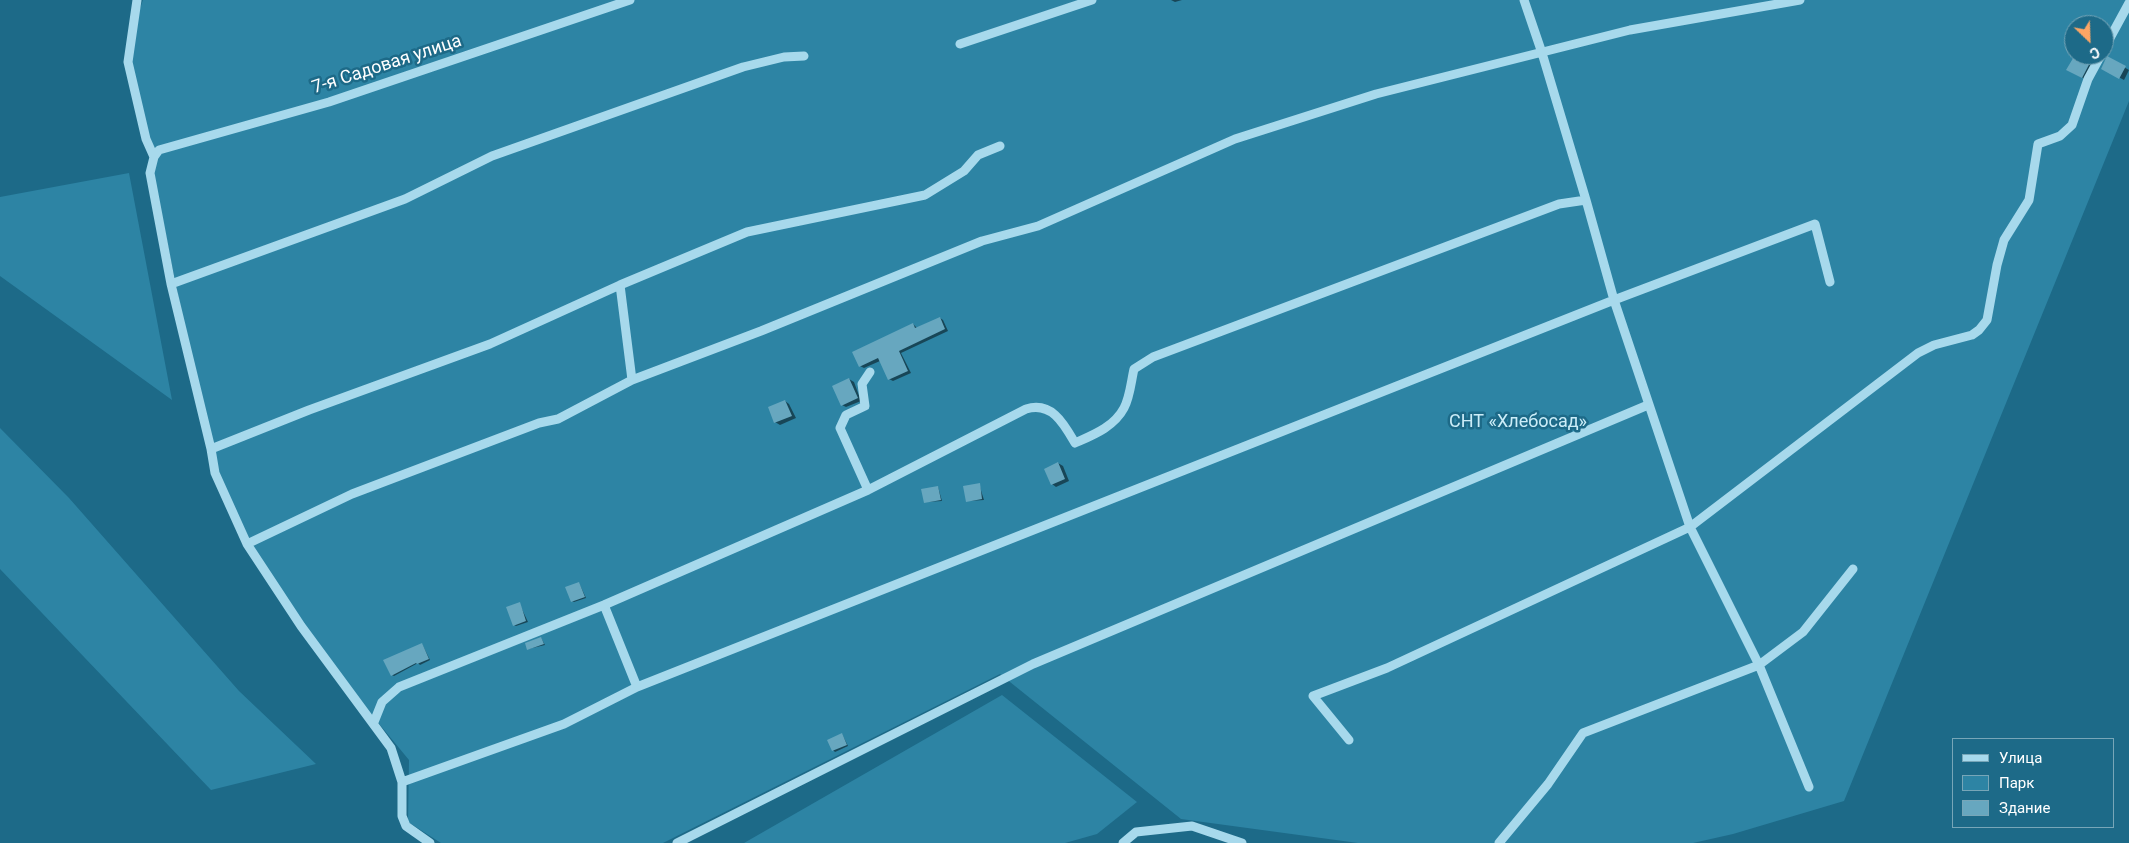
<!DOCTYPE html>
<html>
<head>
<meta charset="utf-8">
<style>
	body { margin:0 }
	#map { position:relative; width:2129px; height:843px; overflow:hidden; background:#1d6a88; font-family:Roboto,sans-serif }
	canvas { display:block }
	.legend { position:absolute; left:1952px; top:738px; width:162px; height:90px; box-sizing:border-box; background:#1d6a88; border:1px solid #77a6b8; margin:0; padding:6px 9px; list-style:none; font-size:15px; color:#fff }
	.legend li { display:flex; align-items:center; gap:10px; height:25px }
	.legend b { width:25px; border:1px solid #77a6b8 }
	.north { position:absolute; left:2064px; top:15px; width:50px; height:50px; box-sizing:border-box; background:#1d6a88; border:1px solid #77a6b8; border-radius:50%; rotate:156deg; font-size:14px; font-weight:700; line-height:20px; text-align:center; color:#fff }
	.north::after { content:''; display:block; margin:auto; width:18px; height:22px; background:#fba565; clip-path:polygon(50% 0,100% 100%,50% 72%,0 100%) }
</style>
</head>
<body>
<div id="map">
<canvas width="2129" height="843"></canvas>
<ul class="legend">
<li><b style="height:6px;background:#a7d9ec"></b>Улица</li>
<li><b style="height:14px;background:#2d84a4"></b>Парк</li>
<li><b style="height:14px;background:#67a7bf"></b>Здание</li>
</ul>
<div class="north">С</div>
</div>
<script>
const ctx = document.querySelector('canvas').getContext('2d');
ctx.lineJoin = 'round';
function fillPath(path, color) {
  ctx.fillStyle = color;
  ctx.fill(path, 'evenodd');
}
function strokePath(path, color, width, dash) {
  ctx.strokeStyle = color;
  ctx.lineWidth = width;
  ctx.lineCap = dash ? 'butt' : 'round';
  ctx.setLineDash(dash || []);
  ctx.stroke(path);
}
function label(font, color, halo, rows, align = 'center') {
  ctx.font = font + ' Roboto,sans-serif';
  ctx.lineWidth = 5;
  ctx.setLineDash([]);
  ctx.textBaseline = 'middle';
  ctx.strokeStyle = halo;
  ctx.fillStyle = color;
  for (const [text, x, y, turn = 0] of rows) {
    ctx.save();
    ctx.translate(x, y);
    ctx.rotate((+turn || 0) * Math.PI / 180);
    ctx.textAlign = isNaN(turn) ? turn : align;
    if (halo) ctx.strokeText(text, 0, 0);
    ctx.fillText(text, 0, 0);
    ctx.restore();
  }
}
fillPath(new Path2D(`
	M143,0H2129V101L1844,801L1733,834L1693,843H1358L1181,819L1000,674L663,843H441L408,822L409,760L299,627L222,495L179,300L127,44ZM2074,25H2104V55H2074Z
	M129,173L172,400L0,276V197Z
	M0,428L69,498L239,691L316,764L211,790L0,569Z
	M1002,695L1137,802L1097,834L1065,843H744Z`), '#2d84a4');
fillPath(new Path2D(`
	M1171,0H1182L1175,2Z
	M2076,55H2100L2087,80L2068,70Z
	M2108,58L2129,70L2124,80L2102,68Z
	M940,318L943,320L948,331L901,353L911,373L893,381L889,379L880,361L864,368L860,366L913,324L917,328Z
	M849,379L854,382L861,401L846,407L842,405Z
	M785,401L789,404L796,418L780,425L775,422Z
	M1058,463L1063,466L1069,481L1056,487L1052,484Z
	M979,484L984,500L967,501Z
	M938,487L942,501L925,502Z
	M579,583L586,598L574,602L572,601Z
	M519,603L528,622L516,626L514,625Z
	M541,638L545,645L528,649Z
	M422,644L430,660L420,665L418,663L394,676L392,675Z
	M842,734L848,746L835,752L833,750Z`), '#0007');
fillPath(new Path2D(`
	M2075,55H2094L2082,78L2066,70Z
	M2107,56L2126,66L2119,79L2101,69Z
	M940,317L945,329L899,351L908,371L888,380L878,358L859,367L852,352L913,323L915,328Z
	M849,378L858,398L841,406L832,386Z
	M785,400L792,416L774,423L768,407Z
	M1058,462L1065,479L1051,485L1044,469Z
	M980,483L982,499L966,502L963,486Z
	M938,486L941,500L924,503L921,489Z
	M579,582L585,597L571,602L565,587Z
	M520,602L526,621L513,626L506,607Z
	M541,637L544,644L527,650L525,643Z
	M422,643L429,659L417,664L416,663L391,676L383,660Z
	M842,733L847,745L832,751L827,740Z`), '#67a7bf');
strokePath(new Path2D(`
	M137,0L128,62L146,139L154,157
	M1524,0L1542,53L1586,200L1614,300L1690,527L1759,665L1809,787
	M960,44L1092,0
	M2104,49L2129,3
	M171,284L405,199L492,156L743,67L784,57L804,56
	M620,285L632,380
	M211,449L309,410L490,344L620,285L747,232L925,195L964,171L978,155L1000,146
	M868,490L840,428L846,415L865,406L862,384L870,372
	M247,544L352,494L539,423L558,419L632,380L761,331L982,241L1038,226L1235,139L1376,94L1630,30L1800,0
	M604,605L637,687
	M374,722L382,702L399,687L604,605L868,490L1026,409C1052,401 1064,424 1075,443C1093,435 1114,427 1124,408C1130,397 1131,382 1134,369L1153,357L1559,204L1586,200
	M1349,740L1313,696L1387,668L1690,527L1918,353L1934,345L1972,335L1979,330L1987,320L1997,265L2004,240L2029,200L2038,144L2060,136L2072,125L2088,79L2101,55
	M402,782L564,724L637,687L1614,300L1815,224L1830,282
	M430,843L406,826L402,816V782L391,748L301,626L247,544L215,473L211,449L171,284L150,173L154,157L159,150L329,102L630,0
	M677,843L1033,664L1648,405
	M1123,843L1136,832L1192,826L1242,843
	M1499,843L1548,784L1583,733L1759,665L1803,632L1853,569`), '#a7d9ec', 9);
label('18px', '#fff', '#1d6a88', [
	["7-я Садовая улица",387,65,-18]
]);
label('18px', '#ccedf8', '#1d6a88', [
	["СНТ «Хлебосад»",1518,422]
]);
</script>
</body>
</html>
